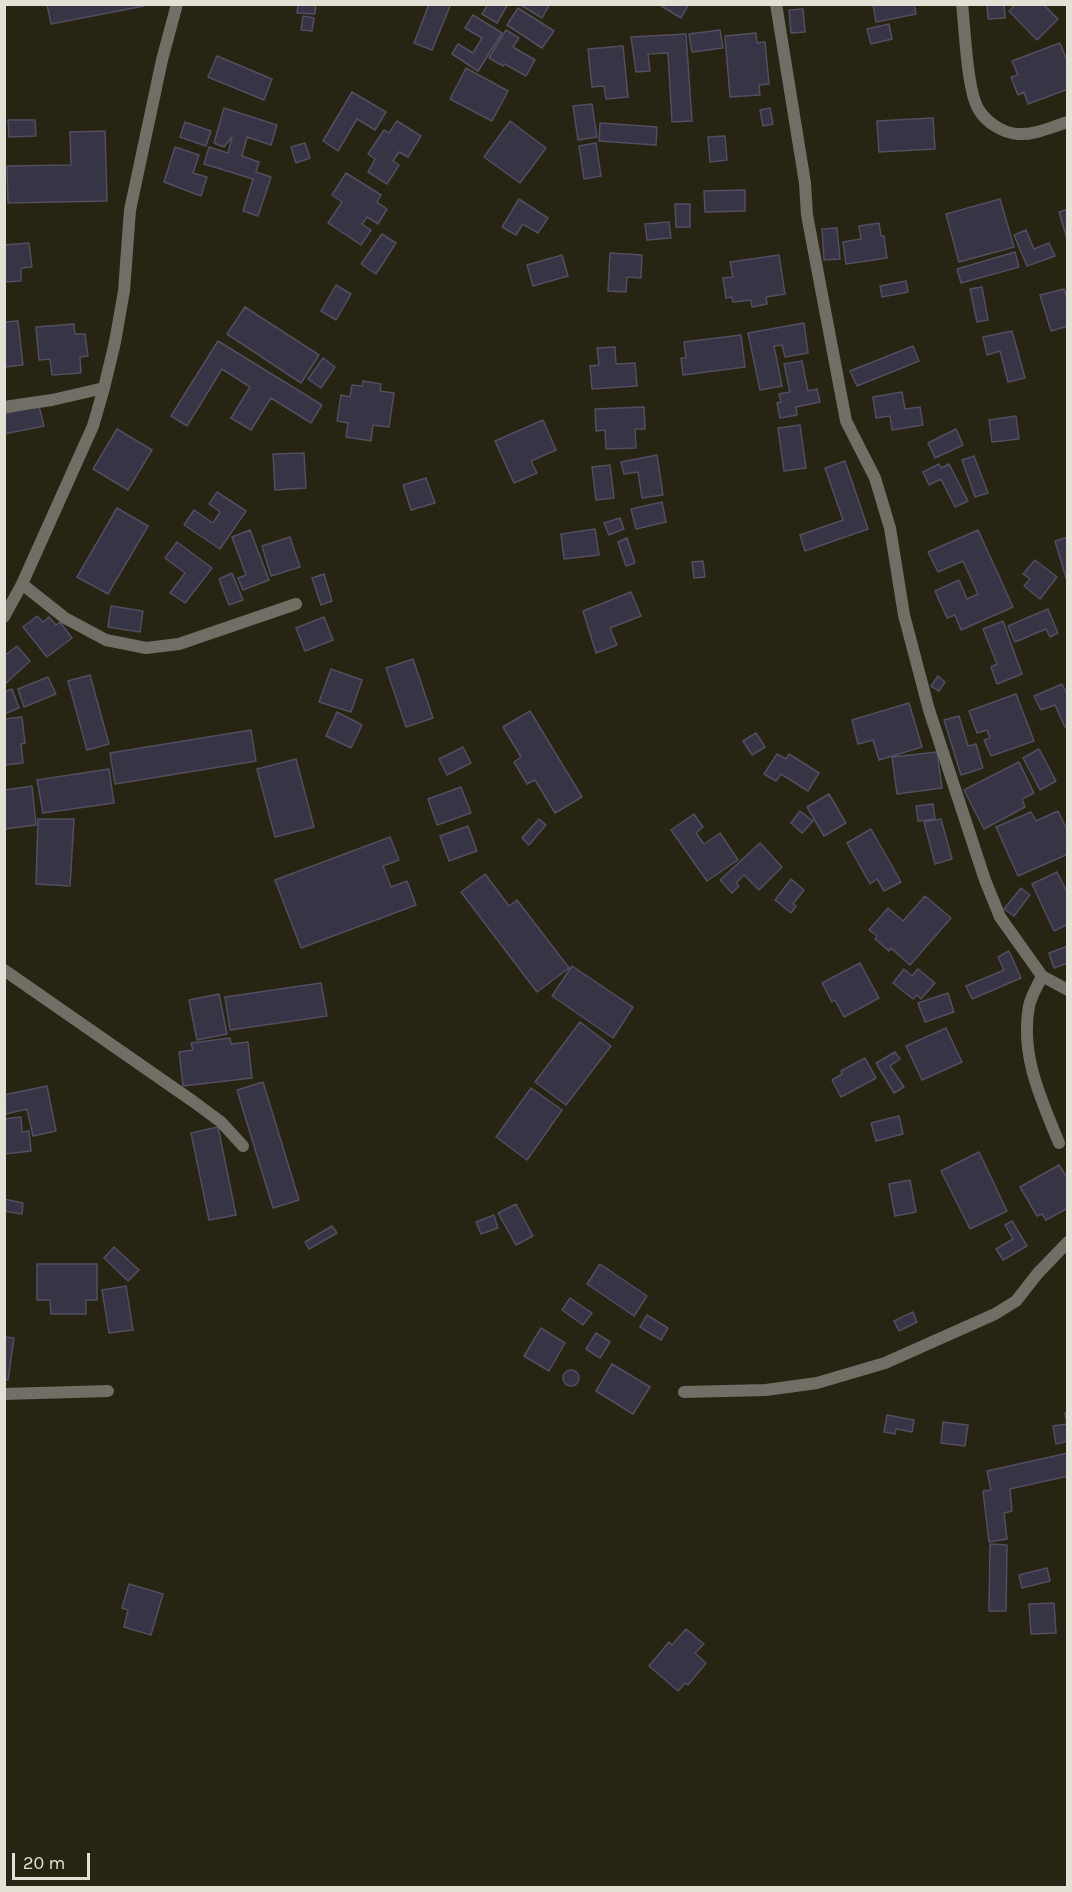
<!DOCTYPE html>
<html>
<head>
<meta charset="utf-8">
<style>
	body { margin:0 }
	#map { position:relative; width:1072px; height:1892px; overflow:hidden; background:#282413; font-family:Karla,sans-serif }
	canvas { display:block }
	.frame { position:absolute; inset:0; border:6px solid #e3e0d5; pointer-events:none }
	.scale { position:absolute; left:12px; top:1853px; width:78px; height:27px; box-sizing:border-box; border:3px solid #e3e0d5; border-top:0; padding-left:8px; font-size:18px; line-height:21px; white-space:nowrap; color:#e3e0d5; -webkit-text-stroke:4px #282413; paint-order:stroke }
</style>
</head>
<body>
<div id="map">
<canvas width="1072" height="1892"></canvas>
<div class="frame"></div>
<div class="scale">20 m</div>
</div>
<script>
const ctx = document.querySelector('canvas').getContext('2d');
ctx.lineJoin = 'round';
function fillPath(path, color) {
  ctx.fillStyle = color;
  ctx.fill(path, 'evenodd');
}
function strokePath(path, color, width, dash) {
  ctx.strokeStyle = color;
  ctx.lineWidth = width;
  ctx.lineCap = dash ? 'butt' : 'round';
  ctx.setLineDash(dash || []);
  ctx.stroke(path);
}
const building = new Path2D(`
	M47,4H144V6L51,24Z
	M298,4H316L315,14L297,13Z
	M429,4H451L432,50L414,43Z
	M488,4H508L497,23L482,14Z
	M519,4H550L542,18Z
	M658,4H689L681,18Z
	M873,4H914L916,14L876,22Z
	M987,4H1004L1005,18L988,19Z
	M1016,4H1043L1058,19L1037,40L1009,11Z
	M518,8L554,31L542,48L507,25Z
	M803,9L805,32L791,33L789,10Z
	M473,15L502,33L478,71L452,54L458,44L473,53L482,38L465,28Z
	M303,16L314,18L312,31L301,30Z
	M889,24L892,39L871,44L867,29Z
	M506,30L519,38L513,47L535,60L526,76L505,64L503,66L489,58Z
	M720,30L723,48L692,52L689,34Z
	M756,33L757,43L765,42L769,84L759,85L760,95L730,97L725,36Z
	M686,34L692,121L672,122L668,53L648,54L650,71L636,72L631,37Z
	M1060,43L1068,63V89L1028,104L1024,92L1018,95L1011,77L1018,75L1012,61Z
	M623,46L628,97L606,99L604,86L592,87L588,49Z
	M217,56L272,79L264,100L208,77Z
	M466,68L508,91L492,121L450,99Z
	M352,92L386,112L375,130L357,119L338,151L323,141Z
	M592,104L597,137L578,140L573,106Z
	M224,108L277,125L271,145L247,137L242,156L259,162L256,172L271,177L258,216L243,211L253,179L204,164L209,147L228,153L232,137L224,147L214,143Z
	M770,108L773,124L763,126L760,110Z
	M933,118L935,149L879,152L877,121Z
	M8,120H35L36,136L9,137Z
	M397,121L421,136L408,157L399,152L393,161L399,165L387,184L368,172L375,159L368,154L384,130L389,133Z
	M510,121L546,148L520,183L484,157Z
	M185,122L211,131L206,146L180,137Z
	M600,123L657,127L656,145L599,141Z
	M105,131L107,201L8,203L7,166L71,165L70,132Z
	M725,136L727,160L710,162L708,137Z
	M305,143L310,158L296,163L291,147Z
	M596,143L601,176L584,179L579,146Z
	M175,147L199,155L193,173L207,177L201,196L164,182Z
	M346,173L381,195L377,202L387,209L378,224L367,217L362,224L371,230L361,245L328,223L342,202L332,195Z
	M745,190V211L705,212L704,191Z
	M519,199L548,218L538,233L523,224L516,235L502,227Z
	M1000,199L1014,247L959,262L946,214Z
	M675,204H690V227H676Z
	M1068,209V239H1067L1059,212Z
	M669,222L671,238L647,240L645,224Z
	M879,223L881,236H884L887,258L846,264L843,242L861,239L859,226Z
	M837,228L840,259L824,260L822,229Z
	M1026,230L1034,249L1049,243L1055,256L1027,266L1014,235Z
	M382,234L396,243L376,274L361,264Z
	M29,243L32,267L21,268V281L4,282V245Z
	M1015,252L1019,267L961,283L957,269Z
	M610,253L642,255L641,278L627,277L626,292L608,291Z
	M562,255L568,276L533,286L527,265Z
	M779,255L785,294L766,297L767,304L752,307L751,300L733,302L732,297L726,298L723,278L733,277L730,262Z
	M906,281L908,292L882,297L880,286Z
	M336,285L351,294L336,320L321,311Z
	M982,287L988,320L977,322L970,289Z
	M1064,289L1068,302V326L1051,331L1040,295Z
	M245,307L319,355L301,383L227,334Z
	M18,321L23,365L4,367V322Z
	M804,323L808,353L785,357L782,345L774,346L782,386L760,390L748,333Z
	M74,324L75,334H85L88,356L80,357L81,373L52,375L50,359L39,360L36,327Z
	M1012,331L1025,378L1008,382L1000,351L987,355L983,337Z
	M741,335L745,367L683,375L681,358H686L684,342Z
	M218,341L322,405L311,423L271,398L251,430L231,418L250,387L222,369L187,426L171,416Z
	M913,346L919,361L857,386L850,371Z
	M615,347L616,364L635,363L637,386L592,389L590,366L599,365L597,348Z
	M323,358L335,367L321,388L308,379Z
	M802,361L808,391L817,389L820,402L796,407L797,415L780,418L777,403L781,402L779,394L790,392L784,364Z
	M363,381L381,384L380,391L394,393L389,427L373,425L371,441L346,437L348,423L337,421L341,395L350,397L352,385L362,386Z
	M902,392L905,409L920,407L923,425L892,430L890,416L876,418L873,397Z
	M39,406L44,426L4,434V414Z
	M644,407L645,429H635L636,448L606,449L605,430L596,431L595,409Z
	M1016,416L1019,439L992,442L989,420Z
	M543,420L556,450L531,461L537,473L514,483L495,441Z
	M800,425L806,468L784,471L778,428Z
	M117,429L152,450L128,490L93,469Z
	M956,429L963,445L935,458L928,443Z
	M304,453L306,488L275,490L273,454Z
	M657,455L663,495L642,498L638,472L624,474L621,462Z
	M974,456L988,493L975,497L962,460Z
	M845,461L868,529L805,551L800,535L843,520L825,468Z
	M939,464L941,468L949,464L968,501L955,507L941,479L929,485L923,472Z
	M610,465L614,498L596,500L592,467Z
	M426,478L435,503L411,510L403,485Z
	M217,492L246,511L220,549L184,525L194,510L213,523L220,512L209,504Z
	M662,502L666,522L636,529L631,509Z
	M117,508L148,526L108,594L77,577Z
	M620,518L624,529L609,535L604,523Z
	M595,529L599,555L564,559L561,534Z
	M250,530L269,580L243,590L238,578L246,575L232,537Z
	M978,530L1013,607L961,630L955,615L947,618L935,591L959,580L967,599L978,594L963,561L938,572L928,552Z
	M290,537L300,567L271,576L262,546Z
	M1068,537V581H1067L1055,541Z
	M627,538L635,563L626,566L618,542Z
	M177,542L212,568L185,603L170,593L185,573L165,558Z
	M1035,560L1057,577L1040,599L1024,586L1030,579L1023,574Z
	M703,561L705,577L694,578L692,562Z
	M232,573L243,600L229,605L219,579Z
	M324,574L332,601L321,605L312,578Z
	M631,592L641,616L610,628L617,645L596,653L583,611Z
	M111,606L143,611L140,632L108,627Z
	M1048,609L1058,633L1050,637L1046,629L1015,642L1008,626Z
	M37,616L43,622L49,617L56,625L60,622L72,638L47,657L23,627Z
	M324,617L333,640L305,651L296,628Z
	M1003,621L1022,674L997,684L991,667L997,664L983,629Z
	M17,646L30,661L4,685V656Z
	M413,659L433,718L406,727L386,668Z
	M331,669L362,680L351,712L319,702Z
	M90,675L109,744L87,750L68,681Z
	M938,676L945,682L939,691L931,686Z
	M48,677L56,694L24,707L18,689Z
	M1062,684L1068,696V726L1065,727L1055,705L1041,710L1034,696Z
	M12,689L19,708L4,714V692Z
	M1016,694L1034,741L991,756L984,740L990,738L987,730L977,733L969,711Z
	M909,703L922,747L879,760L873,740L858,744L852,720Z
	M530,711L582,797L555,813L535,780L527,784L514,762L521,757L503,727Z
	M337,712L362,725L351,748L326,736Z
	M959,716L968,746L976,744L983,768L961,775L944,720Z
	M22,717L25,743L21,744L23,763L4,765V719Z
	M251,730L256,761L115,784L110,753Z
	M756,733L765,747L752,755L743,741Z
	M463,747L471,763L447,775L439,759Z
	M1039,749L1056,781L1040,790L1023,758Z
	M937,752L942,788L897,794L892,757Z
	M777,754L786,759L789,754L819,773L808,791L781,774L776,781L764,774Z
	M296,759L314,827L275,837L257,769Z
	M1019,762L1034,793L1022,799L1025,807L984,829L964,790Z
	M109,769L114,803L43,813L37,780Z
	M32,786L36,825L4,829V790Z
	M461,787L471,813L437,825L428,799Z
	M829,794L846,823L824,836L807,807Z
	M933,804L935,819L918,821L916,806Z
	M800,811L813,821L802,833L791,823Z
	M1058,811L1068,832V854L1018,876L996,827L1031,812L1036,821Z
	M694,814L703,827L696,833L704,844L720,833L738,860L707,881L671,830Z
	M38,819H74L70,886L36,884Z
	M539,819L546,825L529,845L522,838Z
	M941,819L952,859L935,864L924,822Z
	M468,826L477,851L449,861L440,836Z
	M871,829L901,882L884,891L877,879L870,884L847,843Z
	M390,837L399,860L383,866L391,887L407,881L416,905L301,948L275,880Z
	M760,843L782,867L759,890L744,875L736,883L739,886L732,893L720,880Z
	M1057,872L1068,894V924L1054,931L1032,884Z
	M485,874L509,906L517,900L569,968L537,992L461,892Z
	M791,879L804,890L793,904L796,906L791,913L775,900Z
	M1021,888L1030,895L1014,916L1004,909Z
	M925,896L951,918L910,965L891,948L889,951L875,939L877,936L869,930L888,908L903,921Z
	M1068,946V963L1054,968L1049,953Z
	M1009,951L1021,978L972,999L966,986L1004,970L998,957Z
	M860,963L879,998L844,1017L835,1000L832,1002L822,983Z
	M572,966L633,1007L613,1038L552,996Z
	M904,969L912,976L918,969L935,983L921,999L917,995L913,999L893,983Z
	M321,983L327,1016L230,1030L225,997Z
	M948,993L954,1012L925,1022L918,1003Z
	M219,994L227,1034L197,1040L189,1000Z
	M580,1022L611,1046L566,1105L535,1082Z
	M946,1028L962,1062L922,1080L906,1046Z
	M230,1038L231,1044L248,1042L252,1078L183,1086L179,1052L193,1050L191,1043Z
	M895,1052L900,1059L890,1066L904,1087L894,1093L876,1063Z
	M865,1058L876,1078L841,1097L832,1080L842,1074L841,1071Z
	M263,1082L299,1200L273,1208L237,1090Z
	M47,1086L56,1131L33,1136L27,1109L6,1114L4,1095Z
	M531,1088L562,1110L527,1160L496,1137Z
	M899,1116L903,1134L876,1141L871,1123Z
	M21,1117L22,1132L29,1131L31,1151L4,1154V1119Z
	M218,1127L236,1215L209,1220L191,1133Z
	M979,1152L1007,1211L970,1229L941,1171Z
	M1059,1165L1068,1179V1208L1046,1220L1042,1214L1037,1216L1020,1187Z
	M910,1180L916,1212L895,1216L889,1184Z
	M4,1199L23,1203L22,1214L4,1211Z
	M516,1204L533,1236L516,1245L498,1213Z
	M494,1215L498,1228L481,1234L476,1222Z
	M1012,1221L1027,1246L1003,1260L996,1249L1013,1239L1005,1225Z
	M332,1226L337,1233L309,1249L305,1242Z
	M114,1247L139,1270L128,1281L104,1258Z
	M37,1264H97V1300H86V1314H51L50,1300H37Z
	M600,1264L647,1296L634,1316L587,1284Z
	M126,1286L133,1330L109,1333L102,1290Z
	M570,1298L592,1313L583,1325L562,1310Z
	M913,1312L917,1322L899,1331L894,1321Z
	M647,1315L668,1328L661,1340L640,1327Z
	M541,1328L565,1343L549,1371L524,1356Z
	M596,1333L610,1342L600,1358L586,1349Z
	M4,1337L14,1338L8,1380L4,1379Z
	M612,1364L650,1387L633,1414L596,1391Z
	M563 1378a8 8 0 1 1 16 0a8 8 0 1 1-16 0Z
	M1065,1413H1068V1441L1056,1444L1053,1426L1067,1424Z
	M887,1415L914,1420L912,1432L896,1429L895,1434L884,1432Z
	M943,1422L968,1425L965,1446L941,1443Z
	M1068,1453V1476L1010,1489L1012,1511L1004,1513L1007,1539L989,1542L983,1491L991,1490L987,1471Z
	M990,1544L1007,1545L1006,1611H989Z
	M1047,1568L1050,1581L1022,1588L1019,1575Z
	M129,1584L163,1594L151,1635L124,1627L128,1610L122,1608Z
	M1054,1603L1056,1633L1031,1634L1029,1604Z
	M686,1629L704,1644L695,1653L706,1663L688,1685L685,1683L678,1691L649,1666L669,1642L672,1645Z`);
fillPath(building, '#373445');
strokePath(building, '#524e60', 1.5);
strokePath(new Path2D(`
	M776,4L805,183L807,215L846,421L875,478L890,528L904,615L929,710L985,880L1000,917L1042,976L1068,990
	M962,4C965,29 967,92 979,110C987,123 1003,133 1018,134C1035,135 1051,127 1068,122
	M4,407L52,400L104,388
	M22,584L65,618L106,640L146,648L179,644L296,604
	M4,617L22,584L93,426L104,388L115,342L124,291L130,210L162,60L177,4
	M4,970L194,1102L221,1122L243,1146
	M1042,976C1038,985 1031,996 1029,1006C1020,1055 1041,1099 1059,1143
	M684,1392L766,1390L817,1383L885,1363L995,1314L1016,1301L1038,1273L1068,1242
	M4,1394L108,1391`), '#716e65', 12);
</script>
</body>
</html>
